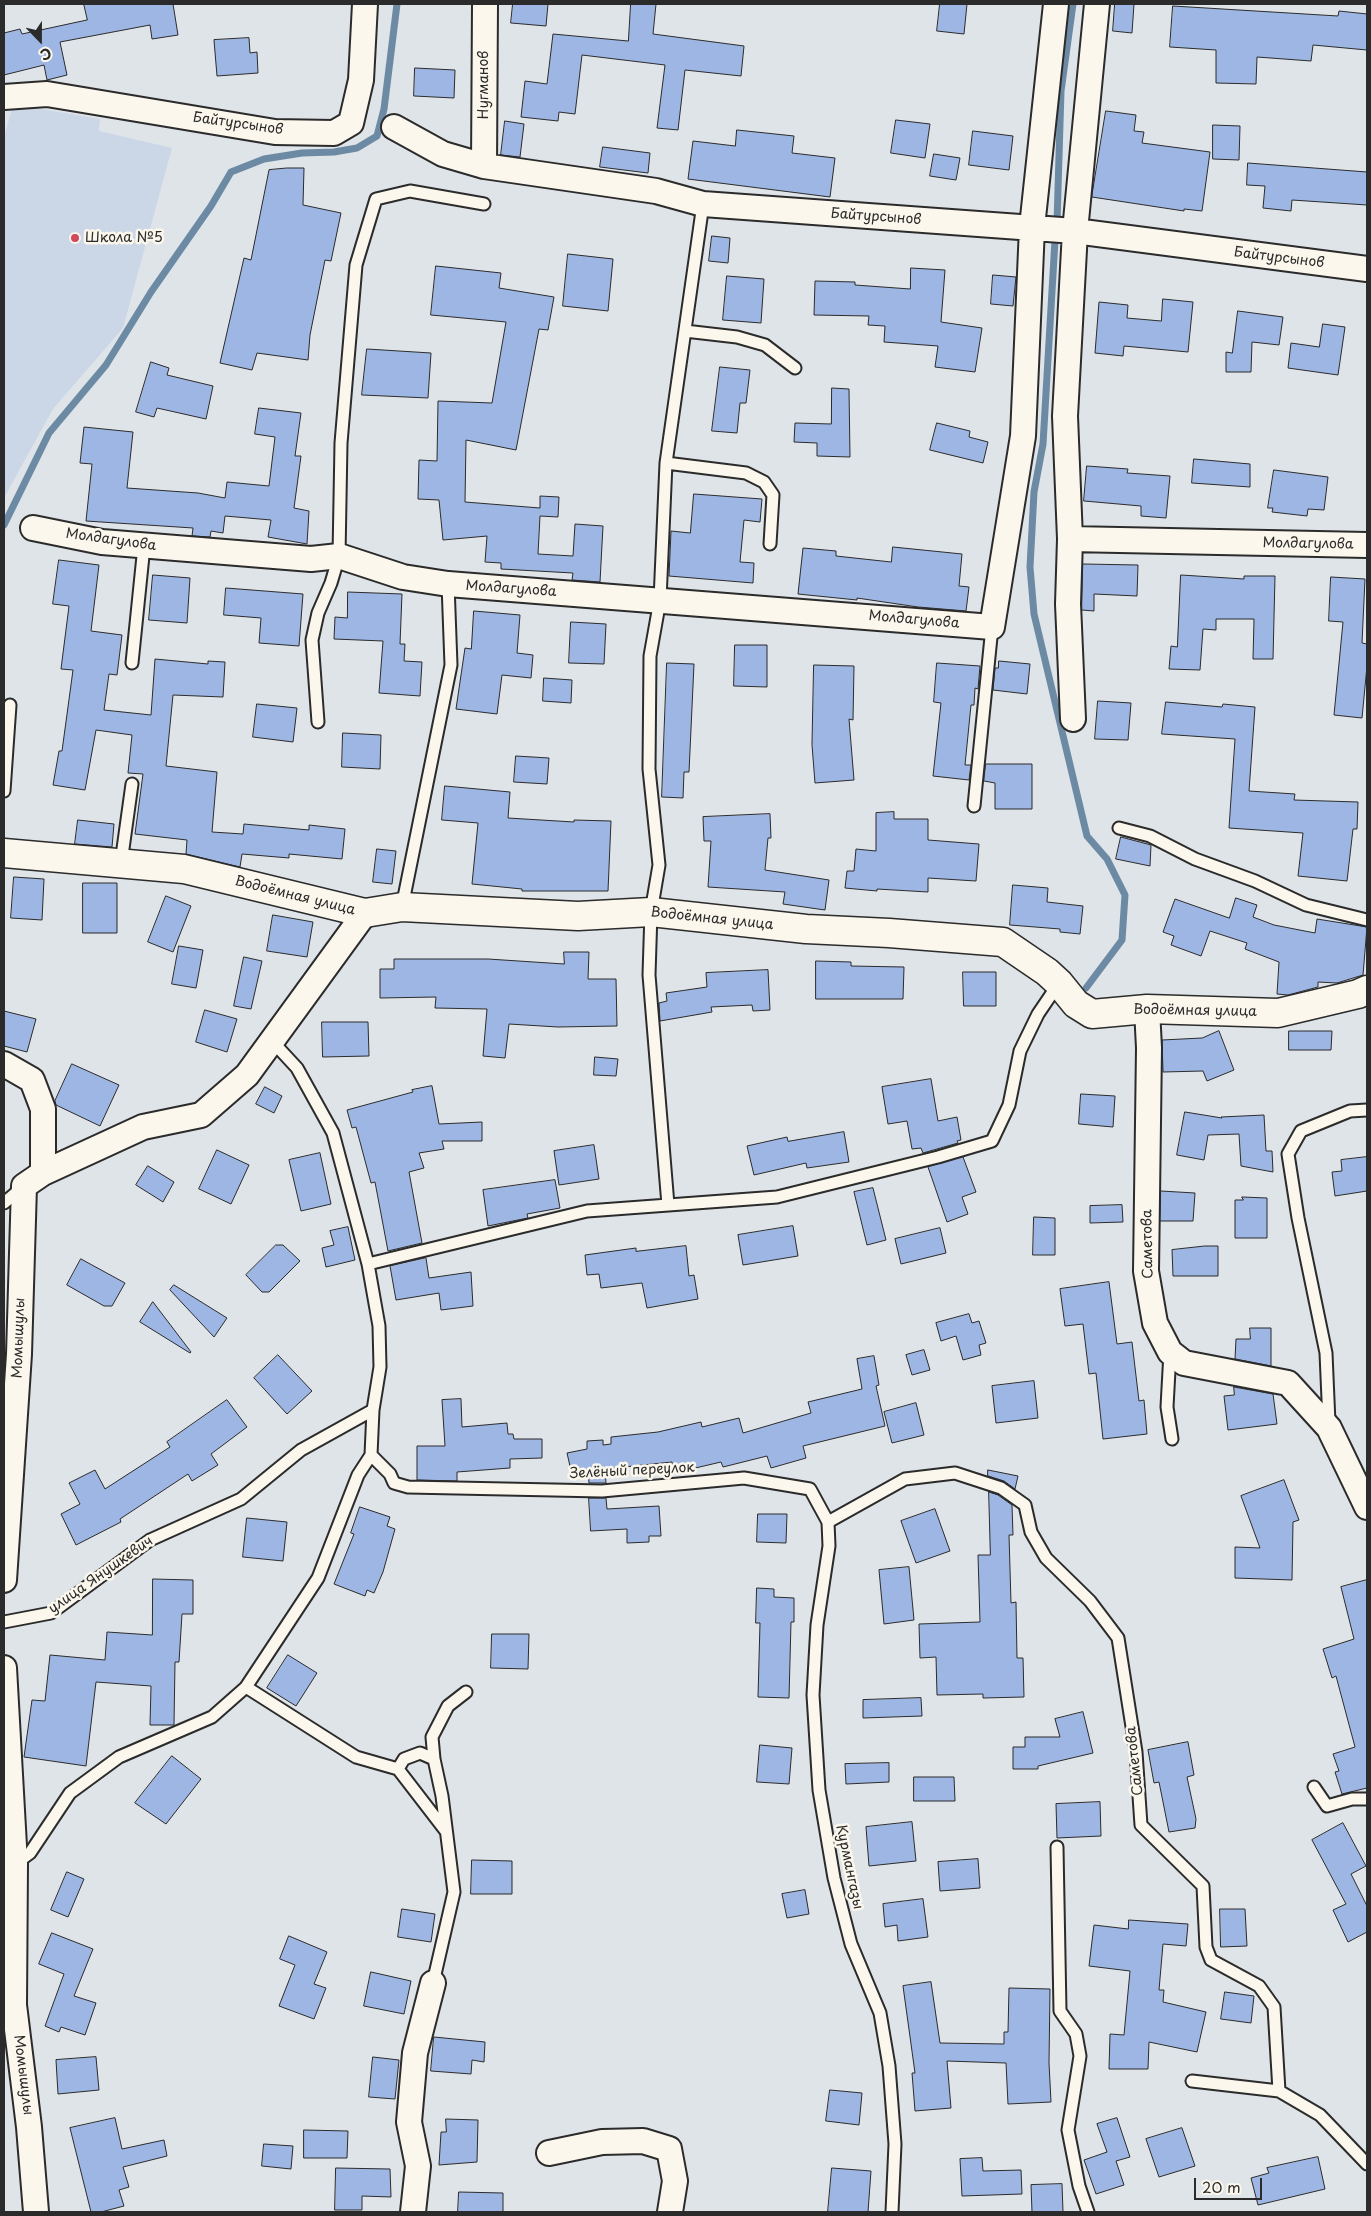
<!DOCTYPE html>
<html>
<head>
<meta charset="utf-8">
<style>
	body { margin:0 }
	#map { position:relative; width:1371px; height:2216px; overflow:hidden; background:#dfe4e9; font-family:"Playpen Sans",sans-serif }
	canvas { display:block }
	.frame { position:absolute; inset:0; border:5px solid #2b2b2b; pointer-events:none }
	.north { position:absolute; left:15px; top:15px; width:50px; height:50px; -webkit-text-stroke:4px #fbf7ec; paint-order:stroke; rotate:158deg; font-size:14px; font-weight:700; line-height:20px; text-align:center; color:#2b2b2b }
	.north::after { content:''; display:block; margin:auto; width:18px; height:22px; background:#2b2b2b; clip-path:polygon(50% 0,100% 100%,50% 72%,0 100%) }
	.scale { position:absolute; left:1194px; top:2178px; width:68px; height:22px; box-sizing:border-box; border:2px solid #2b2b2b; border-top:0; padding-left:6px; font-size:15px; line-height:18px; white-space:nowrap; color:#2b2b2b; -webkit-text-stroke:4px #fbf7ec; paint-order:stroke }
</style>
</head>
<body>
<div id="map">
<canvas width="1371" height="2216"></canvas>
<div class="frame"></div>
<div class="north">С</div>
<div class="scale">20 m</div>
</div>
<script>
const ctx = document.querySelector('canvas').getContext('2d');
ctx.lineJoin = 'round';
function fillPath(path, color) {
  ctx.fillStyle = color;
  ctx.fill(path, 'evenodd');
}
function strokePath(path, color, width, dash) {
  ctx.strokeStyle = color;
  ctx.lineWidth = width;
  ctx.lineCap = dash ? 'butt' : 'round';
  ctx.setLineDash(dash || []);
  ctx.stroke(path);
}
function label(font, color, halo, rows, align = 'center') {
  ctx.font = font + ' "Playpen Sans",sans-serif';
  ctx.lineWidth = 5;
  ctx.setLineDash([]);
  ctx.textBaseline = 'middle';
  ctx.strokeStyle = halo;
  ctx.fillStyle = color;
  for (const [text, x, y, turn = 0] of rows) {
    ctx.save();
    ctx.translate(x, y);
    ctx.rotate((+turn || 0) * Math.PI / 180);
    ctx.textAlign = isNaN(turn) ? turn : align;
    if (halo) ctx.strokeText(text, 0, 0);
    ctx.fillText(text, 0, 0);
    ctx.restore();
  }
}
fillPath(new Path2D(`
	M13,104L100,119L99,131L172,148L123,328L53,409L4,498V138Z`), '#cbd6e7');
strokePath(new Path2D(`
	M1057,222L1061,91L1073,4
	M1055,240L1043,444L1034,492L1030,567L1034,614L1087,836L1107,859L1125,895L1122,940L1086,988
	M4,525L49,433L106,365L151,292L211,206L231,172L264,159L302,153L334,152L357,148L377,136L384,109L397,4`), '#6c8aa4', 7);
const building = new Path2D(`
	M84,4H173L178,35L152,39L150,25L60,42L67,75L47,80L44,65L4,75V33L20,29L22,34L87,20Z
	M513,4H548L546,26L511,23Z
	M631,4H656L653,34L744,46L741,76L685,70L678,130L657,128L665,65L582,55L575,114L559,112L558,121L521,117L525,81L547,84L553,34L628,41Z
	M940,4H967L964,34L937,31Z
	M1115,4H1134L1132,33L1113,31Z
	M1173,6L1338,16L1339,11L1367,14V50L1313,45L1311,61L1257,57L1256,84L1216,83V50L1170,47Z
	M249,38L250,53L257,52L258,73L217,76L214,40Z
	M415,68L455,70L454,98L414,96Z
	M1106,111L1136,115L1134,131L1144,132L1142,143L1210,152L1202,211L1184,209V211L1092,197Z
	M896,120L930,124L925,158L891,153Z
	M505,121L524,124L520,157L501,155Z
	M1213,125L1240,126L1239,160L1213,159Z
	M737,130L794,136L792,153L835,158L830,197L688,179L693,141L735,146Z
	M973,131L1013,136L1009,170L969,165Z
	M603,147L650,153L648,173L600,167Z
	M934,154L960,158L956,180L930,176Z
	M1248,163L1367,172V205L1292,200L1291,211L1263,208L1265,186L1247,185Z
	M287,168H304L303,205L341,213L331,261L325,260L310,335L308,360L257,353L252,370L220,363L244,258L251,260L269,170Z
	M712,236L730,238L728,263L709,261Z
	M568,254L613,259L608,311L563,306Z
	M436,266L501,273L499,288L554,297L548,330L539,329L516,450L466,440L465,502L540,508V496L559,497L558,517L540,516L538,554L573,556L575,524L603,526L600,582L572,580L573,573L501,569V563L485,562L487,536L443,540L439,500L418,499L419,460L437,461L438,401L492,403L506,322L431,315Z
	M911,268L945,270L941,322L982,328L975,372L935,367L938,346L884,342L885,326L868,325L869,316L814,315L815,281L855,282V285L910,289Z
	M993,275L1016,277L1013,306L991,304Z
	M727,276L764,279L761,323L723,320Z
	M1163,299L1193,302L1188,352L1124,346L1123,356L1095,353L1099,302L1128,305L1127,318L1161,321Z
	M1238,311L1283,317L1279,345L1252,342L1251,372H1226V352L1232,353Z
	M1323,324L1345,327L1338,375L1288,368L1291,343L1319,347Z
	M367,349L431,353L428,398L362,395Z
	M151,362L169,368L167,375L213,386L206,419L157,408L154,417L136,412Z
	M720,367L750,370L746,403H740L737,433L712,431Z
	M832,388L849,389L850,457L817,456V443L794,442L795,423L831,424Z
	M259,408L301,413L295,456H301L294,508L309,511L307,544L268,537L271,520L225,516L223,533L211,531L210,537L192,536L193,528L86,521L92,464L80,463L84,427L133,432L127,488L198,493L225,498L227,482L269,486L275,437L255,434Z
	M937,423L970,431L969,437L988,442L983,463L930,450Z
	M1194,459L1250,464V487L1192,483Z
	M1087,466L1128,469L1127,473L1170,476L1166,518L1141,516V506L1084,501Z
	M1274,470L1328,477L1324,510L1308,509L1307,516L1272,512L1273,508H1268Z
	M694,494L762,499L760,522L744,520L740,562L754,563L753,583L669,576L671,531L690,533Z
	M893,547L962,554L959,586L969,587L966,611L918,607L857,598V600L798,594L803,548L836,551V556L891,562Z
	M59,560L99,565L91,631L122,635L117,675L109,674L104,710L151,715L155,659L208,664V661L225,662L223,697L173,695L166,766L217,772L212,832L243,834L244,824L309,830V825L345,829L342,859L289,854V858L242,854L240,867L186,854L187,840L135,834L143,774L128,773L132,735L96,730L85,790L53,785L59,751H62L73,670L61,669L69,606L53,604Z
	M1083,564L1138,565L1137,596L1094,594V611L1082,610Z
	M153,575L190,578L187,623L149,620Z
	M1181,575L1244,579V576H1275L1273,659H1253L1254,619H1216V630L1203,629L1200,670L1169,669L1171,646L1177,647Z
	M1331,577L1365,579L1362,643L1367,644V666L1362,718L1334,715L1343,622L1329,621Z
	M226,588L303,594L299,646L259,643L261,618L224,615Z
	M348,592L402,594L400,644H405L404,661L422,662L420,696L379,693L383,641L334,639L335,617L347,618Z
	M474,611L520,615L517,653L533,655L531,678L502,675L497,714L456,709L465,648L471,649Z
	M571,622L606,624L604,664L569,663Z
	M735,645H767V687L734,686Z
	M999,661L1030,664L1027,694L993,690L995,668H998Z
	M667,663L694,664L689,772H684L683,798L662,797Z
	M937,663L980,666L978,689L975,688L974,705H971L965,765H971L969,780L933,776L941,703L934,702Z
	M814,665L854,666L853,720L849,719L854,780L815,783L812,745Z
	M544,678L572,680L571,703L543,701Z
	M1098,701L1131,703L1128,740L1095,739Z
	M1166,702L1222,707L1223,704L1255,707L1249,791L1295,794L1294,800L1358,802L1357,829H1353L1347,881L1298,876L1303,833L1229,828L1235,739L1162,734Z
	M257,704L297,708L293,742L253,737Z
	M343,733L381,735L380,769L342,767Z
	M516,756L549,758L547,784L514,782Z
	M986,764H1032V809H995V783L984,781Z
	M445,786L510,792L508,818L574,822V820L611,821L608,891H522V889L472,884L478,823L442,820Z
	M894,812V819H928V840L979,844L976,881L928,878V892L877,889V891L845,888L847,871H854L856,849L876,851V813Z
	M770,814L771,838H768L765,870L829,880L825,910L783,904L785,892L708,887L711,841H704L703,817Z
	M78,820L114,824L112,847L75,844Z
	M1121,837L1151,845L1150,866L1116,859Z
	M377,849L396,851L392,884L373,882Z
	M14,877L44,879L42,920L11,918Z
	M83,883H117V933H83Z
	M1013,885L1048,888L1047,902L1083,906L1080,934L1060,932V929L1010,925Z
	M166,896L191,906L173,952L148,942Z
	M1236,898L1257,905L1253,917L1274,925L1315,933L1317,919L1367,927L1363,975L1337,983L1318,982V987L1288,995L1277,994L1279,962L1245,949L1247,943L1210,931L1201,956L1171,945L1174,936L1163,932L1175,899L1229,918Z
	M273,915L313,922L307,957L267,951Z
	M179,946L203,950L196,988L172,984Z
	M564,952H589L588,979H616L617,1026L558,1027L509,1024L505,1058L483,1056L487,1009L435,1008L436,997L380,998V969H394V959H488L564,964Z
	M244,957L262,961L251,1009L234,1006Z
	M816,961L851,962V966L904,967L903,999H816Z
	M768,970L770,1010L753,1011L752,1005L711,1007L712,1012L660,1021L659,1003L667,1001L666,993L707,987L706,973Z
	M963,972H996V1006H964Z
	M205,1010L237,1019L227,1052L196,1042Z
	M4,1011L36,1019L27,1052L4,1046Z
	M322,1022H368L369,1056L323,1057Z
	M1219,1031L1234,1070L1207,1081L1203,1071L1163,1072L1162,1040L1202,1038Z
	M1289,1031H1332L1331,1050H1289Z
	M595,1057L618,1059L616,1076L594,1075Z
	M72,1064L119,1085L100,1126L56,1105L55,1101Z
	M931,1079L938,1121L957,1117L961,1140L957,1141L958,1143L923,1153L921,1148L912,1149L907,1121L888,1124L882,1087Z
	M432,1086L439,1124L482,1122V1141H442L444,1149L419,1153L424,1168L409,1172L422,1243L388,1251L375,1182L371,1183L356,1127L352,1128L347,1110L413,1092L412,1090Z
	M265,1087L282,1096L274,1113L256,1104Z
	M1081,1094L1115,1096L1113,1127L1079,1124Z
	M1185,1112L1222,1118L1221,1117L1264,1115L1266,1151H1272L1273,1172L1241,1166L1239,1134L1208,1135L1204,1160L1177,1155Z
	M844,1132L849,1162L807,1168L806,1163L754,1175L747,1146L787,1137L788,1141Z
	M594,1145L599,1179L559,1185L554,1151Z
	M217,1150L249,1165L231,1204L199,1189Z
	M320,1153L331,1204L301,1211L289,1160Z
	M963,1157L976,1192L962,1197L968,1214L947,1222L928,1167Z
	M1367,1157V1191L1335,1196L1332,1172L1342,1171L1341,1160Z
	M148,1166L174,1182L163,1202L136,1185Z
	M555,1180L560,1208L527,1214L528,1218L488,1226L483,1190Z
	M873,1188L886,1240L867,1245L854,1192Z
	M1161,1191L1195,1193L1193,1221H1160Z
	M1242,1197L1267,1198V1238H1235V1200H1243Z
	M1122,1205L1123,1222L1090,1223V1206Z
	M1034,1217L1055,1218V1255H1033Z
	M793,1226L798,1256L743,1265L738,1235Z
	M348,1227L355,1260L326,1267L322,1248L334,1245L330,1231Z
	M940,1228L946,1253L901,1264L895,1239Z
	M276,1245H283L300,1261L269,1292H262L246,1275Z
	M686,1246L689,1276L694,1275L698,1299L647,1308L642,1283L601,1288L599,1274L587,1275L585,1255L636,1248V1251Z
	M1205,1246H1218V1276H1173L1172,1250Z
	M426,1258L429,1278L471,1272L473,1306L441,1310L439,1293L396,1300L390,1266Z
	M81,1259L125,1283L112,1306H104L67,1285Z
	M1109,1282L1117,1344L1132,1342L1139,1401L1144,1400L1147,1434L1103,1439L1096,1373L1089,1374L1083,1324L1065,1326L1060,1289Z
	M174,1285L227,1318L214,1337L170,1290Z
	M153,1302L191,1352L190,1353L140,1322Z
	M969,1314L972,1323L979,1321L986,1343L979,1345L981,1355L963,1360L956,1336L941,1341L936,1323Z
	M1250,1328H1271V1366L1235,1359L1236,1339H1250Z
	M924,1350L930,1370L912,1375L906,1355Z
	M278,1355L312,1391L287,1414L254,1378Z
	M874,1356L879,1385L876,1386L885,1426L803,1446L806,1458L771,1468L767,1456L723,1467L721,1462L674,1473L672,1462L605,1469L606,1483H589L588,1472L572,1475L567,1453L587,1449V1441L603,1440V1445L611,1444V1437L658,1432L701,1422L702,1427L739,1418L743,1433L811,1413L808,1402L862,1389L857,1359Z
	M1034,1381L1038,1418L996,1423L992,1386Z
	M1234,1387L1273,1394L1277,1424L1228,1430L1224,1396L1234,1395Z
	M461,1399L462,1427L507,1423L508,1434H513L514,1439H542V1458L510,1459V1468L457,1472V1481L417,1480V1446H445L442,1400Z
	M227,1400L247,1427L211,1454L218,1465L192,1481L188,1474L120,1519L121,1522L76,1545L61,1514L80,1504L69,1483L95,1470L105,1489L170,1447L167,1442Z
	M916,1403L924,1435L892,1443L884,1412Z
	M988,1470L1018,1476L1015,1489L1004,1481L988,1476Z
	M1284,1480L1299,1520L1293,1522L1292,1580L1235,1578V1547L1260,1548L1241,1496Z
	M989,1492L998,1495L1012,1505L1013,1535H1009L1011,1603L1016,1602L1017,1658H1023L1024,1697L983,1698V1694L937,1695L936,1657L920,1658L919,1624L980,1622L978,1555H990Z
	M589,1498H606L607,1509L659,1506L661,1536H649V1542L627,1543V1529L591,1531Z
	M360,1507L390,1517L387,1526L395,1529L383,1572L374,1593L367,1590L365,1596L334,1584L354,1534L351,1533Z
	M935,1509L950,1551L916,1563L901,1521Z
	M758,1514H787L786,1543L757,1542Z
	M247,1518L287,1522L283,1561L243,1557Z
	M909,1567L914,1620L884,1624L879,1570Z
	M153,1579L193,1580V1614H182L179,1662H175L174,1725H150L151,1686L96,1682L86,1766L24,1757L32,1700L45,1701L50,1655L105,1660L107,1632L152,1635Z
	M1367,1580V1788L1342,1794L1335,1772L1339,1771L1333,1754L1355,1747L1336,1676L1332,1678L1323,1649L1354,1639L1341,1587Z
	M757,1588L774,1589V1597L794,1598V1622H791L789,1698L758,1697L760,1623H756Z
	M492,1634H529L528,1669L491,1668Z
	M288,1655L317,1673L296,1706L267,1688Z
	M921,1698L922,1716L863,1718V1700Z
	M1083,1712L1093,1753L1038,1766V1769H1013V1747H1025V1737H1060L1055,1719Z
	M1188,1742L1194,1775L1187,1777L1196,1819L1195,1828L1169,1832L1159,1782L1154,1783L1148,1750Z
	M760,1745L792,1748L789,1784L757,1782Z
	M172,1756L201,1779L166,1824L135,1803Z
	M889,1763V1782L846,1784L845,1764Z
	M914,1777H954L955,1801H914Z
	M1100,1802L1101,1836L1057,1838L1056,1804Z
	M912,1822L916,1861L869,1866L866,1827Z
	M1343,1823L1366,1866L1351,1874L1367,1906V1932L1348,1942L1333,1910L1346,1904L1312,1840Z
	M978,1859L980,1888L940,1891L938,1862Z
	M472,1860L512,1861V1894H471Z
	M67,1872L84,1879L68,1917L51,1910Z
	M805,1890L809,1914L787,1918L782,1894Z
	M923,1899L928,1937L898,1941L897,1925L885,1927L883,1904Z
	M402,1909L435,1914L431,1942L398,1937Z
	M1220,1909H1245L1247,1946L1221,1947Z
	M1129,1920L1188,1924L1186,1946L1163,1944L1159,1990H1164L1163,2002L1206,2012L1197,2052L1149,2042L1148,2069H1109L1110,2034L1124,2035L1130,1971L1089,1966L1094,1925L1128,1929Z
	M52,1933L93,1949L74,1996L96,2003L85,2035L61,2027L59,2032L45,2026L64,1974L39,1964Z
	M289,1936L327,1952L314,1984L326,1988L314,2019L279,2006L295,1965L280,1959Z
	M371,1972L411,1981L404,2014L364,2006Z
	M931,1982L940,2043L1004,2044V2032H1008L1009,1988L1050,1989L1049,2063L1051,2102L1008,2104L1006,2063L947,2061L951,2108L915,2111L912,2073H915L903,1986Z
	M1225,1992L1254,1996L1251,2023L1221,2019Z
	M434,2037L485,2042L484,2062L472,2060L471,2074L431,2071Z
	M96,2057L99,2090L58,2094L56,2060Z
	M373,2057L399,2060L395,2099L369,2097Z
	M830,2090L862,2093L859,2125L826,2121Z
	M115,2118L122,2149L164,2140L167,2156L123,2167L129,2187L119,2190L124,2206L101,2212H91L70,2128Z
	M1117,2118L1130,2157L1116,2161L1124,2185L1096,2194L1084,2160L1107,2152L1097,2124Z
	M446,2119L478,2120L477,2162L439,2165L441,2132H446Z
	M1182,2128L1195,2166L1159,2177L1146,2139Z
	M304,2130L348,2131L347,2158H304Z
	M264,2144L293,2146L291,2169L262,2166Z
	M1318,2157L1325,2189L1258,2205L1251,2178L1269,2173L1267,2168Z
	M982,2158L983,2171L1021,2170L1022,2194L962,2196L960,2159Z
	M336,2168L390,2169L391,2197L362,2196V2210H335Z
	M832,2168L871,2171L868,2212H828Z
	M1062,2184L1063,2212H1032L1031,2185Z
	M459,2192L503,2193V2212H458Z`);
fillPath(building, '#9db6e3');
strokePath(building, '#2b2b2b', 1);
const lane = new Path2D(`
	M685,331L737,337L765,345L795,368
	M666,463L746,473L764,482L773,495L770,544
	M132,663L144,546
	M318,722L312,640L318,613L331,583L339,556L341,443L356,265L376,199L410,191L484,204
	M4,791L10,705
	M974,806L992,627
	M1119,828L1150,836L1195,859L1255,881L1306,905L1367,920
	M121,863L132,784
	M402,907L451,665L448,584
	M4,1203L23,1187
	M668,1205L649,975L651,912L659,865L649,769L650,656L660,600L666,463L703,204
	M368,1264L587,1211L777,1197L938,1157L992,1141L1009,1105L1020,1051L1038,1014L1059,983
	M1170,1352L1167,1407L1172,1439
	M1329,1423L1326,1353L1298,1218L1288,1154L1301,1131L1350,1111L1367,1110
	M371,1455L390,1474L394,1483L408,1487L602,1491L744,1478L810,1489L828,1522L829,1546L817,1625L813,1695L819,1790L834,1878L851,1944L880,2013L889,2066L895,2144L892,2212
	M828,1522L905,1479L955,1473L1001,1488L1025,1505L1031,1532L1046,1558L1090,1601L1118,1638L1136,1752L1141,1825L1203,1886L1206,1947L1211,1960L1259,1986L1274,2007L1279,2091L1320,2115L1367,2164
	M4,1622L51,1613L150,1540L241,1499L301,1450L373,1410
	M246,1687L356,1757L398,1769L445,1830
	M434,1759L432,1737L448,1706L466,1692
	M398,1769L404,1759L420,1753L434,1759L442,1796L454,1892L433,1983
	M1314,1787L1327,1806L1352,1799H1367
	M1057,1847L1060,2011L1076,2034L1080,2056L1068,2130L1079,2186L1088,2212
	M15,1864L30,1853L70,1793L119,1757L212,1717L246,1687L318,1578L358,1475L371,1455L373,1410L380,1367L379,1326L368,1264L333,1133L297,1068L272,1041
	M1192,2081L1279,2091`);
const street = new Path2D(`
	M4,97L47,94L275,132L334,133L351,123L361,80L365,4
	M394,127L443,154L484,166L656,191L703,204L1075,231L1367,269
	M484,166L485,4
	M33,528L102,542L311,559L339,556L403,577L448,584L992,627L1023,436L1032,227L1056,4
	M1070,539L1367,545
	M1073,719L1068,604L1070,539L1065,416L1075,231L1097,4
	M1147,1009L1149,1048L1146,1271L1155,1323L1170,1352L1184,1363L1288,1383L1329,1428L1367,1507
	M4,1064L32,1080L43,1109V1173
	M4,1580L19,1354L24,1186L43,1173L143,1127L201,1115L247,1075L365,913
	M4,1668L15,1864L14,2005L29,2127L36,2212
	M549,2153L602,2142L643,2141L669,2149L675,2181L670,2212
	M413,2212L418,2166L409,2122L415,2053L433,1983`);
const secondary = new Path2D(`
	M4,853L184,869L365,913L402,907L578,916L651,912L806,929L889,933L1003,942L1047,972L1059,983L1076,1004L1092,1014L1147,1009L1278,1013L1358,994L1367,990`);
strokePath(lane, '#2b2b2b', 15);
strokePath(street, '#2b2b2b', 28);
strokePath(secondary, '#2b2b2b', 31);
strokePath(lane, '#fbf7ec', 11);
strokePath(street, '#fbf7ec', 24);
strokePath(secondary, '#fbf7ec', 28);
for (const [x, y, r, color] of [
	[75,238,5,"#d1495b"]
]) {
  const dot = new Path2D();
  dot.arc(x, y, r, 0, 2 * Math.PI);
  ctx.fillStyle = color;
  ctx.fill(dot);
  strokePath(dot, '#fbf7ec', 2);
}
label('14px', '#2b2b2b', '#fbf7ec', [
	["Нугманов",484,85,-90],
	["Байтурсынов",238,124,8],
	["Байтурсынов",876,217,4],
	["Байтурсынов",1279,258,7],
	["Молдагулова",111,540,8],
	["Молдагулова",1308,544,1],
	["Молдагулова",511,589,4],
	["Молдагулова",914,620,5],
	["Водоёмная улица",295,896,14],
	["Водоёмная улица",712,919,6],
	["Водоёмная улица",1195,1011,1],
	["Саметова",1148,1244,-91],
	["Момышулы",19,1338,-88],
	["Зелёный переулок",632,1471,-3],
	["улица Янушкевич",101,1575,-35],
	["Саметова",1135,1761,-96],
	["Курмангазы",849,1867,78],
	["Момышулы",23,2075,83]
]);
label('14px', '#2b2b2b', '#fbf7ec', [
	["Школа №5",85,238]
], 'left');
</script>
</body>
</html>
